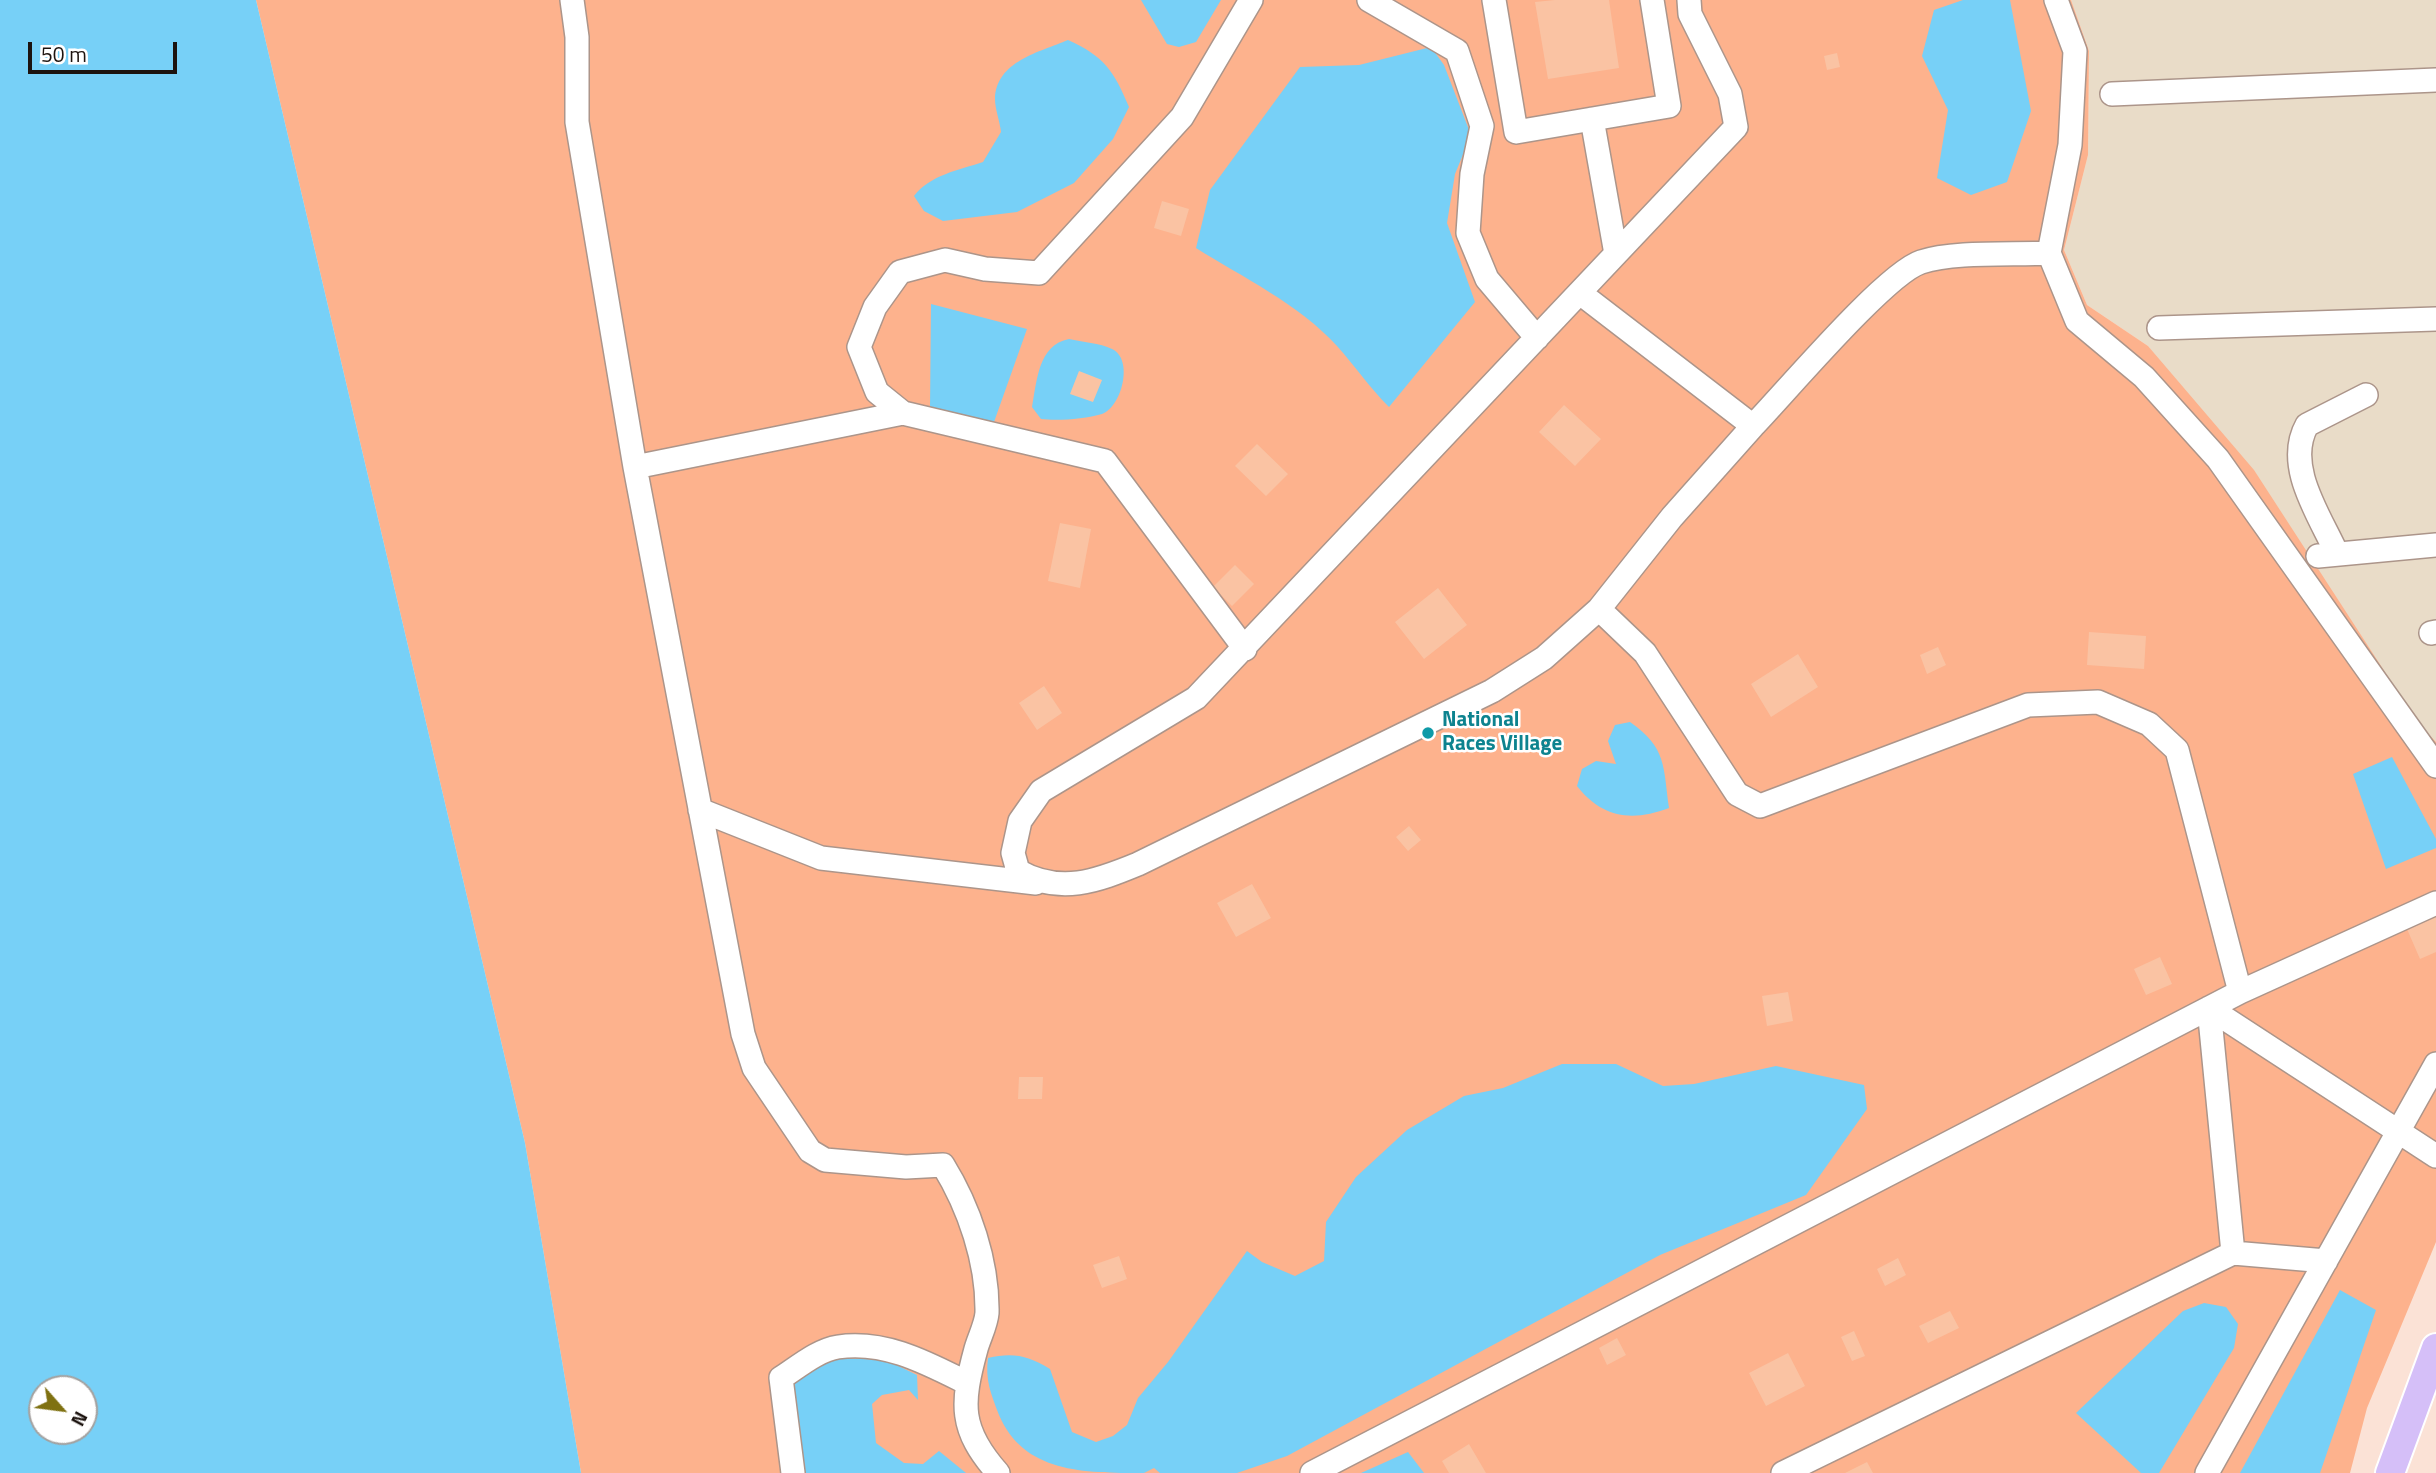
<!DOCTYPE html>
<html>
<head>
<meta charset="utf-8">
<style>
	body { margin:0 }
	#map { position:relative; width:2436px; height:1473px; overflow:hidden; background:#fbe2d6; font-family:"Titillium Web",sans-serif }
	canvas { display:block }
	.north { position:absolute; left:28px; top:1375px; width:70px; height:70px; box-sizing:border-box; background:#fff; border:2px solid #a4a19f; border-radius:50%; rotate:118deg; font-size:19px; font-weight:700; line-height:28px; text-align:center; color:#1c130f }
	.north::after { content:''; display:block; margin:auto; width:24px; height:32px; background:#7f7111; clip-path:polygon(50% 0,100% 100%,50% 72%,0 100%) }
	.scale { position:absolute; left:28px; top:42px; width:149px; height:32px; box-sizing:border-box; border:4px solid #1c130f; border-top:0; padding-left:9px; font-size:21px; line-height:24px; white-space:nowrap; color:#1c130f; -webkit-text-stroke:5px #fff; paint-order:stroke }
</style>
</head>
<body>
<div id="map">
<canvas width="2436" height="1473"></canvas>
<div class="north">N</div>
<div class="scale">50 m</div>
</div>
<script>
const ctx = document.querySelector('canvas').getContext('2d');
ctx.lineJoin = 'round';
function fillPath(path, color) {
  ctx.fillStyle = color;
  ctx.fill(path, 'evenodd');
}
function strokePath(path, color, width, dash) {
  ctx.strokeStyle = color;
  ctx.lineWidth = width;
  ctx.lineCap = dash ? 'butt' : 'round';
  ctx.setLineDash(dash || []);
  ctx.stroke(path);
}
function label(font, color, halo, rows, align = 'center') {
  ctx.font = font + ' "Titillium Web",sans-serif';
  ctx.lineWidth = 5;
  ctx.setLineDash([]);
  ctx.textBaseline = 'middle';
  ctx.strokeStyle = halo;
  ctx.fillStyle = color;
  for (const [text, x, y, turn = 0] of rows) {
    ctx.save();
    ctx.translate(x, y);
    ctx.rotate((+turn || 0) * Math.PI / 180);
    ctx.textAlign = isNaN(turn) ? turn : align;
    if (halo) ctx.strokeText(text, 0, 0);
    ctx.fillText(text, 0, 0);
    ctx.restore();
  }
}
fillPath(new Path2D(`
	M2071,0H2436V742L2418,723L2148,346L2087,305L2064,250L2088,155L2089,51Z`), '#e9dcc8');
fillPath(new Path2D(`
	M256,0H2071L2089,51L2088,155L2064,250L2087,305L2148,346L2254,470L2418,723L2436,742V1242L2367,1408L2350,1473H581L525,1143Z`), '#fdb28d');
fillPath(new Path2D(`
	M0,0H256L525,1143L581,1473H0ZM42,1389H84V1431H42Z
	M1141,0H1221L1196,42L1179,47L1167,44Z
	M1963,0H2010L2031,111L2007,182L1971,195L1937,178L1948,110L1922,56L1934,10Z
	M1068,40C1104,56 1114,71 1129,107L1113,139L1074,183L1017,212L943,221L924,211L914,196C930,175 959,170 983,162L1001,132C1000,122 995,109 995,99C996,61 1040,52 1068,40Z
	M1431,47L1444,65L1471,135L1455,174L1447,223L1475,302L1389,407C1369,387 1355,366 1337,346C1299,304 1242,277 1196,248L1210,190L1300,67L1359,65Z
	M931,304L1027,329L994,422L930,408Z
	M1069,339C1082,342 1100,343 1112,349C1134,359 1122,407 1102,414C1085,419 1058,421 1041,419L1032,407C1037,381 1038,345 1069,339Z
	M1630,722C1667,748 1663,766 1669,808C1632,822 1602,818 1577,786L1582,769L1596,761L1616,764L1608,741L1615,725Z
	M2392,757L2436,839V848L2386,869L2353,774Z
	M1562,1064H1616L1663,1086L1694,1084L1776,1066L1864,1085L1867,1109L1806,1195L1660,1255L1287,1456L1237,1473H1160L1154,1468L1144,1473C1083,1473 1024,1473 999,1415C991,1394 985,1380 988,1358C1013,1352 1029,1356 1050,1369L1072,1432L1096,1442L1113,1436L1127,1425L1138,1398L1168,1362L1247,1251L1262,1262L1295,1276L1324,1261L1326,1222L1356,1177L1407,1130L1464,1096L1503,1088Z
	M2340,1290L2376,1310L2320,1473H2240Z
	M2204,1303L2226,1307L2238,1324L2234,1348L2159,1473H2141L2076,1413L2183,1311Z
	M838,1358L886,1360L917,1375L918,1400L909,1390L882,1395L872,1404L876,1443L904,1463L923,1464L939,1451L966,1473H802L790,1384L806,1371Z
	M1408,1452L1424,1473H1361Z`), '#77d0f7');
fillPath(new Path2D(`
	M1555,0H1609L1619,68L1548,79L1535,2Z
	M1837,53L1840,67L1827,70L1824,56Z
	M1162,201L1189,209L1181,236L1154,228Z
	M1079,371L1102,380L1093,402L1070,394Z
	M1564,405L1601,439L1575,466L1539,432Z
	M1257,444L1288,474L1266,496L1235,466Z
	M1060,523L1091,529L1080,588L1048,581Z
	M1235,565L1254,584L1232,606L1213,587Z
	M1438,588L1467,625L1424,659L1395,622Z
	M2089,632L2146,636L2144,669L2087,665Z
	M1938,647L1946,665L1927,674L1920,655Z
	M1798,654L1818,687L1771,717L1751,684Z
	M1044,686L1062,713L1037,730L1019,703Z
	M1409,826L1421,840L1408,851L1396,837Z
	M1252,884L1271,918L1236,937L1217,903Z
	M2436,917V952L2420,959L2407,929Z
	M2160,957L2172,984L2146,995L2134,969Z
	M1788,992L1793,1021L1767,1026L1762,996Z
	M1019,1077H1043L1042,1099H1018Z
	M1119,1256L1127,1279L1102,1288L1093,1265Z
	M1898,1258L1906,1275L1885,1286L1877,1269Z
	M1950,1311L1959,1328L1928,1343L1919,1326Z
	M1854,1331L1865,1356L1852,1361L1841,1337Z
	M1617,1338L1626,1355L1607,1365L1599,1348Z
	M1788,1353L1805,1386L1766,1406L1749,1373Z
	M1469,1444L1486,1473H1449L1442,1461Z
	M1867,1462L1873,1473H1845Z`), '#fac3a3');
const minor = new Path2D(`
	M572,0L577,37V122L635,467L743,1034L754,1068L810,1151L825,1160L906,1167L943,1165C969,1207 988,1262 987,1313C986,1325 979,1338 976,1349C961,1404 959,1429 998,1473
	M1369,0L1457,51L1482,126L1472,174L1468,233L1487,279L1537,338
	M1494,0L1516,132L1669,106L1652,0
	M2056,0L2075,51L2070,145L2049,253L2077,321L2144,377L2218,459L2436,766
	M2112,94L2436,80
	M1592,119L1616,254
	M1580,293L1753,426L1672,517L1599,609L1544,658L1492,691L1138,864C1097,881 1060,895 1018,871L1013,853L1020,821L1041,791L1196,698L1736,127L1730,94L1690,14L1689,0
	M2159,328L2436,319
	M1753,426C1785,393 1885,274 1921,262C1954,251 2013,255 2049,253
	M635,467L903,413
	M2337,554C2320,516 2284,466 2307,425L2366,395
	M2318,556L2436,545
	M2431,633L2436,632
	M1245,649L1105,461L903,413L877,392L859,347L875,307L900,272L945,260L985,269L1039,273L1182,117L1251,0
	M700,810L821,858L1036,883
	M2240,992L2436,903
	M2209,1008L2436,1156
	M2209,1008L2233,1253
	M793,1473L781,1378C798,1367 818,1350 838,1347C885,1340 927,1363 967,1383
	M1312,1473L2240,992L2177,750L2149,724L2098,702L2028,705L1760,806L1737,794L1645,653L1599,609
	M1783,1473L2233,1253L2326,1261
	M2207,1473L2436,1064`);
const major = new Path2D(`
	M2390,1473L2436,1348`);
strokePath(minor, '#ac958a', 26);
strokePath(major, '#fff', 32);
strokePath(minor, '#fff', 23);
strokePath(major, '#d5bff8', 28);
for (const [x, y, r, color] of [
	[1428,733,7,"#0f9aa8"]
]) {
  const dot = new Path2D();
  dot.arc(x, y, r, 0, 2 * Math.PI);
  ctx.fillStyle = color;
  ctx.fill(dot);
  strokePath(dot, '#fff', 2.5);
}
label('bold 21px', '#0d838f', '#fff', [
	["National",1442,721],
	["Races Village",1442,745]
], 'left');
</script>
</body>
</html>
